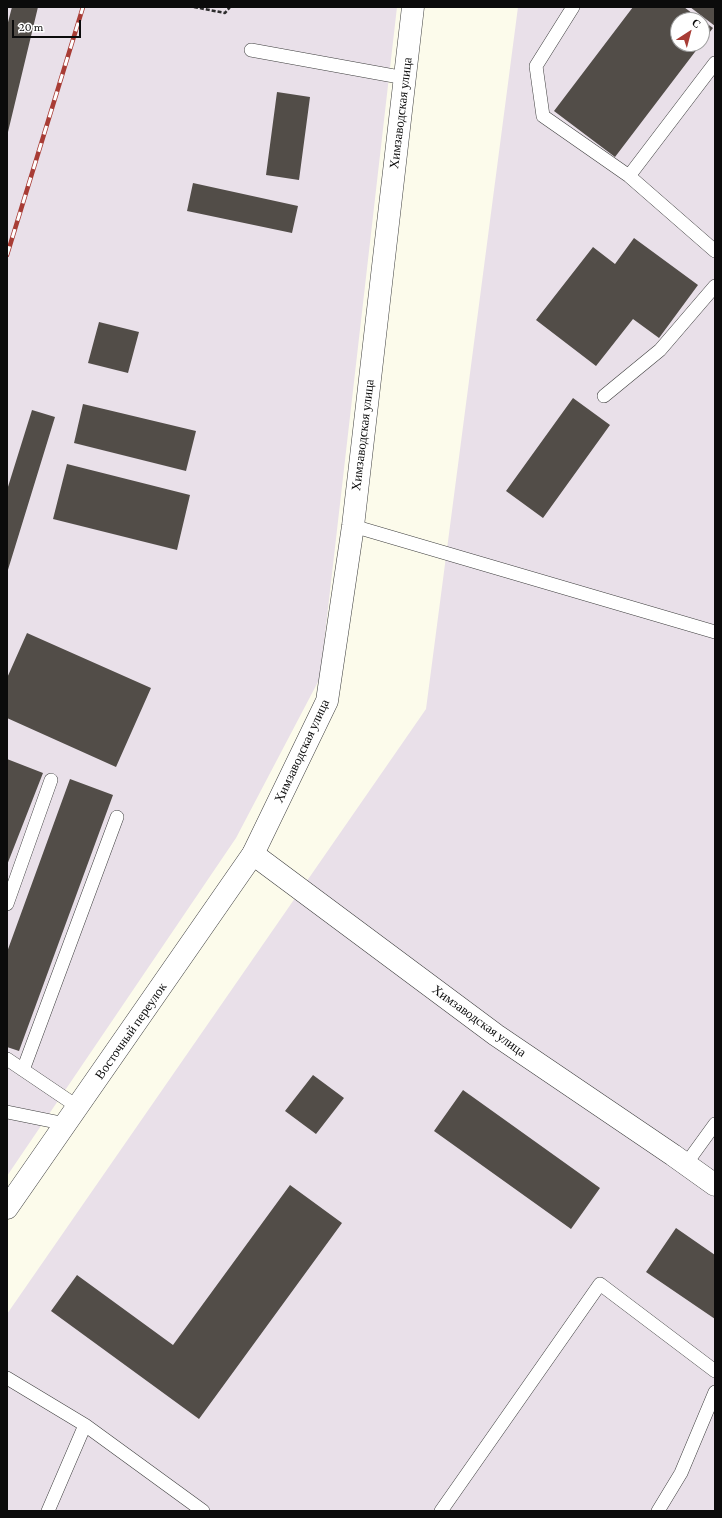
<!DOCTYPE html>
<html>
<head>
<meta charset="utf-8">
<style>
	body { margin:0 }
	#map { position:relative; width:722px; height:1518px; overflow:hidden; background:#fcfbeb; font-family:"Crimson Pro",serif }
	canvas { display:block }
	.frame { position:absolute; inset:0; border:8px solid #0b0b0b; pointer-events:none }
	.north { position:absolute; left:670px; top:12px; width:40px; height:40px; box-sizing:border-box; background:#fff; border:1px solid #9d9d9d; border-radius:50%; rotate:36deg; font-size:11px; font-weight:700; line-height:16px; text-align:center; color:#0b0b0b }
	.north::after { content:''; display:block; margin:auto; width:14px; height:18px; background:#a83c35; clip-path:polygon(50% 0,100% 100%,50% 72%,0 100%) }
	.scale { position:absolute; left:12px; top:20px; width:69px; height:18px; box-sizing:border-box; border:2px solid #0b0b0b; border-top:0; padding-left:5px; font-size:12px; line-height:14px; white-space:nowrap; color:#0b0b0b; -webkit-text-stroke:3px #fff; paint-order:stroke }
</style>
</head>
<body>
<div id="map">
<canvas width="722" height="1518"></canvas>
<div class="frame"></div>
<div class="north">С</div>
<div class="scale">20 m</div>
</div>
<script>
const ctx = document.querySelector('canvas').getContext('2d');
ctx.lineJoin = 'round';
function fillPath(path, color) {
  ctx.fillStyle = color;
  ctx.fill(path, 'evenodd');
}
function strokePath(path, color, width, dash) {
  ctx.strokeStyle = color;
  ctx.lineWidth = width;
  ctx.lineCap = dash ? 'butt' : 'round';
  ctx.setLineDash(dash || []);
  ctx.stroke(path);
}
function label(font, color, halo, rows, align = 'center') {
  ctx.font = font + ' "Crimson Pro",serif';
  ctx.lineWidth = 4;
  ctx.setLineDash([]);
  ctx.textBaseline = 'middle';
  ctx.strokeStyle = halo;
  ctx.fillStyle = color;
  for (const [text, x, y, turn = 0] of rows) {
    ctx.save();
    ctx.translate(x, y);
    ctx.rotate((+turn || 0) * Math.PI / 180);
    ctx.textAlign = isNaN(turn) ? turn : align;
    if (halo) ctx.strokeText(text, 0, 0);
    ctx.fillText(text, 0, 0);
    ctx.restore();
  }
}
fillPath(new Path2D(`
	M7,7H397L320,678L236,838L7,1176Z
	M518,7H715V1511H7V1314L426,709ZM678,20H702V44H678Z`), '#e9e0e9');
fillPath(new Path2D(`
	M12,7H38L8,132L7,26Z
	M633,7H684L701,20H678V44H701L615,157L554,111Z
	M690,7H715V26Z
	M702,20L713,28L702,42Z
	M277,92L310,97L299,180L266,175Z
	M193,183L298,206L292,233L187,211Z
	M634,238L698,285L659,338L633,319L596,366L536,320L593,247L615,264Z
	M99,322L139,332L128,373L88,363Z
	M573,398L610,425L543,518L506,491Z
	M83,404L196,431L186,471L74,443Z
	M32,410L55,417L7,573V490Z
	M67,464L190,495L177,550L53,519Z
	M27,633L151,688L116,767L7,718V678Z
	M7,759L43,773L7,865Z
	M70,779L113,795L19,1051L7,1047V952Z
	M313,1075L344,1098L316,1134L285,1111Z
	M463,1090L600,1188L571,1229L434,1131Z
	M290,1185L342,1223L199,1419L51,1311L77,1275L173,1345Z
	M676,1228L715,1255V1319L646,1272Z`), '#524d48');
const service = new Path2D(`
	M573,7L536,66L543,116L629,176L715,251
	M251,50L405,78
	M629,176L715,63
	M604,396L660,350L715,286
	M353,526L715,632
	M7,904L51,780
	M7,1059L78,1107
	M23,1070L117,817
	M7,1112L66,1124
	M686,1164L715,1124
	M7,1378L85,1425L203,1511
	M48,1511L85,1425
	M441,1511L600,1284L715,1371
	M658,1511L681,1473L715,1392`);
const minor = new Path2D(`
	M253,854L496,1035L673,1155L715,1185`);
const tertiary = new Path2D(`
	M7,1208L253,854L327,701L353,526L413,7`);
strokePath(service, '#3e3e3e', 14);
strokePath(minor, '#3e3e3e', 23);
strokePath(tertiary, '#3e3e3e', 23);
strokePath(new Path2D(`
	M194,7L225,13L230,7`), '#2d2d2d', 2.5, [4, 2]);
strokePath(service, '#fff', 13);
strokePath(minor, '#fff', 22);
strokePath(tertiary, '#fff', 22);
const rail = new Path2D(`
	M7,255L83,7`);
strokePath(rail, '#a83c35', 4.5);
strokePath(rail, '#fff', 3, [9]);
label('13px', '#0b0b0b', '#fff', [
	["Химзаводская улица",401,113,-83],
	["Химзаводская улица",363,435,-83],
	["Химзаводская улица",302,751,-65],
	["Химзаводская улица",479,1021,36],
	["Восточный переулок",131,1031,-55]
]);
</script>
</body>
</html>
